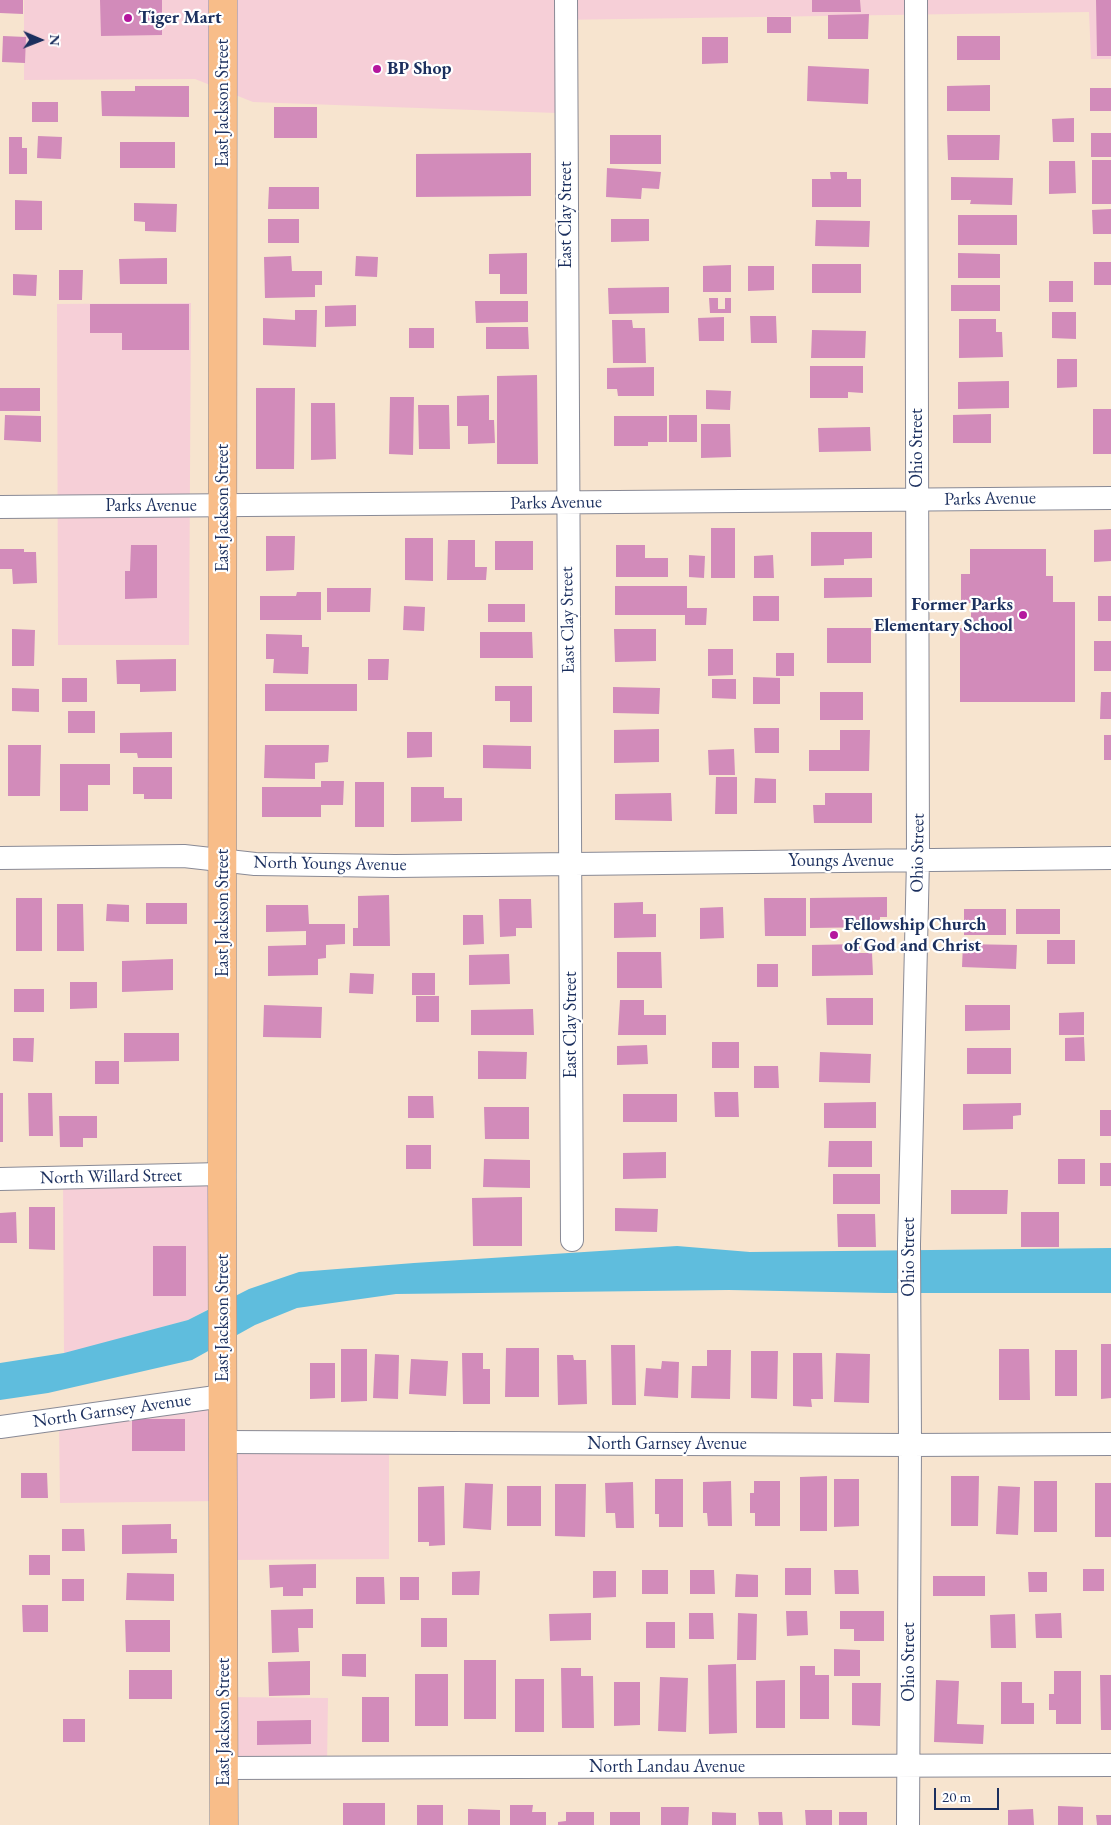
<!DOCTYPE html>
<html>
<head>
<meta charset="utf-8">
<style>
	body { margin:0 }
	#map { position:relative; width:1111px; height:1825px; overflow:hidden; background:#f7e4cf; font-family:"EB Garamond",serif }
	canvas { display:block }
	.north { position:absolute; left:15px; top:15px; width:50px; height:50px; -webkit-text-stroke:4px #fff; paint-order:stroke; rotate:91deg; font-size:14px; font-weight:700; line-height:20px; text-align:center; color:#1b2f5e }
	.north::after { content:''; display:block; margin:auto; width:18px; height:22px; background:#1b2f5e; clip-path:polygon(50% 0,100% 100%,50% 72%,0 100%) }
	.scale { position:absolute; left:934px; top:1788px; width:65px; height:22px; box-sizing:border-box; border:2px solid #1b2f5e; border-top:0; padding-left:6px; font-size:15px; line-height:18px; white-space:nowrap; color:#1b2f5e; -webkit-text-stroke:4px #fff; paint-order:stroke }
</style>
</head>
<body>
<div id="map">
<canvas width="1111" height="1825"></canvas>
<div class="north">N</div>
<div class="scale">20 m</div>
</div>
<script>
const ctx = document.querySelector('canvas').getContext('2d');
ctx.lineJoin = 'round';
function fillPath(path, color) {
  ctx.fillStyle = color;
  ctx.fill(path, 'evenodd');
}
function strokePath(path, color, width, dash) {
  ctx.strokeStyle = color;
  ctx.lineWidth = width;
  ctx.lineCap = dash ? 'butt' : 'round';
  ctx.setLineDash(dash || []);
  ctx.stroke(path);
}
function label(font, color, halo, rows, align = 'center') {
  ctx.font = font + ' "EB Garamond",serif';
  ctx.lineWidth = 4.5;
  ctx.setLineDash([]);
  ctx.textBaseline = 'middle';
  ctx.strokeStyle = halo;
  ctx.fillStyle = color;
  for (const [text, x, y, turn = 0] of rows) {
    ctx.save();
    ctx.translate(x, y);
    ctx.rotate((+turn || 0) * Math.PI / 180);
    ctx.textAlign = isNaN(turn) ? turn : align;
    if (halo) ctx.strokeText(text, 0, 0);
    ctx.fillText(text, 0, 0);
    ctx.restore();
  }
}
fillPath(new Path2D(`
	M24,0H1111V59H1091L1089,12L557,20L556,113L253,102L195,79L24,80Z
	M191,303L189,645H58L57,304Z
	M226,1176L228,1299L188,1320L64,1354L63,1179Z
	M220,1399V1501L60,1503L59,1420Z
	M226,1444L389,1445V1559L226,1560Z
	M226,1697L328,1698L327,1765L226,1766Z`), '#f6cfd7');
fillPath(new Path2D(`
	M677,1246L750,1252L1111,1248V1293H885L729,1290L396,1294L297,1308L255,1325L192,1360L48,1393L0,1400V1363L64,1353L188,1320L249,1289L299,1272L414,1263Z`), '#5fbddd');
fillPath(new Path2D(`
	M0,0H23V14L0,13Z
	M100,0H162V35L101,36Z
	M812,0H860L861,12H812Z
	M1096,0H1111V56H1097Z
	M869,14L868,39H828V15Z
	M767,17H791V33H767Z
	M3,36L26,37L25,63L2,62Z
	M957,36H1000V60H957Z
	M702,37H728V63L702,64Z
	M808,66L869,69L868,104L807,101Z
	M990,85V111H947V86Z
	M135,86H189V117L102,116L101,91H135Z
	M1090,88H1111V111H1090Z
	M32,102H58V122H32Z
	M274,107H317V138H274Z
	M1074,118V142H1053L1052,119Z
	M1091,133H1111V157H1091Z
	M610,135H661V164H610Z
	M947,135H1000L999,160H948Z
	M38,136L62,137L61,159L37,158Z
	M9,137H22V148H27V174H9Z
	M120,142H175V168H120Z
	M531,153V196L416,197V154Z
	M1092,160H1111V204H1092Z
	M1049,161H1075L1076,193L1049,194Z
	M607,168L661,172L659,189L642,188L641,199L606,197Z
	M830,172H847V179H861V207H812V179H831Z
	M951,177L1013,178L1012,205L970,204L971,200H951Z
	M269,187H319V209H268Z
	M15,200L42,201V230H15Z
	M134,203L177,204L176,232L145,231V222L134,221Z
	M1111,209V234H1093L1092,210Z
	M958,215H1017V245H958Z
	M268,219H299V243H268Z
	M611,219H649V241L611,242Z
	M816,220L870,221L869,247L815,246Z
	M527,253V294H500V274H489V254Z
	M958,253L1000,254V278H958Z
	M291,256L292,271H322V285H315V297L265,298L264,257Z
	M356,256L378,257L377,277L355,276Z
	M167,258V284H120L119,259Z
	M1094,262H1111V285H1094Z
	M812,264H861V293H812Z
	M731,265V292H703V266Z
	M748,266H774V290L748,291Z
	M59,270H83L82,300H59Z
	M13,274L37,275L36,296L13,295Z
	M1049,281H1073V302H1049Z
	M951,285H1000V311H951Z
	M669,287V313L609,314L608,288Z
	M709,298H718V309H725V298H731V313H710Z
	M475,301H528V322L476,323Z
	M90,304H189V350H122V333H90Z
	M356,305V326L325,327V306Z
	M295,310H317L316,347L263,345V318L295,320Z
	M1052,312H1076V339L1052,338Z
	M750,316H776L777,343H751Z
	M724,317V341H699L698,318Z
	M959,319H996V332H1002L1003,357L959,358Z
	M612,320H632L633,328H645L646,363H613Z
	M486,327H528L529,349H486Z
	M409,328H434V348H409Z
	M812,330L866,331L865,358H811Z
	M1057,359H1077V387L1057,388Z
	M810,366H863V393L848,392V398H810Z
	M654,367V396H618L617,389H607V368Z
	M537,375L538,464H497V376Z
	M1009,381V408L958,409V382Z
	M0,388H40V411H0Z
	M256,388H295L294,469H256Z
	M706,390L731,391L730,410L706,409Z
	M489,395V420H494L495,443L468,444V426H457V396Z
	M390,397H414L413,455L389,454Z
	M311,403H335L336,459L311,460Z
	M418,405H449L450,449H419Z
	M1093,409H1111V454H1093Z
	M991,414V443H953V415Z
	M5,415L41,416V442L4,440Z
	M669,415H697V442H669Z
	M614,416H667V442H648V446H614Z
	M701,424H730L731,457L701,458Z
	M870,427L871,451L819,452L818,428Z
	M711,528H735V578H711Z
	M1111,529V561L1094,562V530Z
	M811,532H872V558L844,559V565L811,566Z
	M266,536H295L294,570L266,571Z
	M405,538H433V581L405,580Z
	M448,540H475V567H487L486,580H447Z
	M495,541H533V570H495Z
	M131,545H157V598L125,599V571H130Z
	M616,545H645V558H668V577H616Z
	M0,549H24V552H36L37,583L13,584L12,569H0Z
	M970,549H1046V576H1053V602H1075V702H960V628L971,627V603H961V574H970Z
	M689,555L705,556L704,578L689,577Z
	M773,555L774,578H754V556Z
	M824,578H872V597L824,598Z
	M615,586H687V608H707L706,625H685V615H615Z
	M327,588H371L370,612H327Z
	M297,592H321V620H260V596H296Z
	M753,596H779V621H753Z
	M1098,596H1111V621H1098Z
	M488,604H525V622H488Z
	M404,606L425,607L424,631L403,630Z
	M827,628H871V663H827Z
	M12,629L35,630L34,666H12Z
	M614,629H656V661L615,662Z
	M480,632H532L533,658H480Z
	M266,634L302,635V647H309L308,674L273,673L274,659H266Z
	M1094,641H1111V671H1094Z
	M708,649H733V675L708,676Z
	M776,653H794V676H776Z
	M176,659V691L140,692V684H117L116,660Z
	M368,659H389L388,680H368Z
	M753,677L780,678V704H753Z
	M62,678H87V702H62Z
	M712,679H736V699L712,698Z
	M265,684H357V711H265Z
	M495,686H532V722H510V701H495Z
	M613,687L660,688L659,714L613,713Z
	M12,688L39,689V712L12,711Z
	M820,692H863V720H820Z
	M1101,692H1111V719H1100Z
	M68,711H95V733H68Z
	M754,728H779V753H755Z
	M659,729V762L614,763V730Z
	M840,730H870L869,771H809V750H840Z
	M172,732V758H138L137,753H120V733Z
	M407,732H432V757L407,758Z
	M1104,735H1111V760H1104Z
	M8,745H41L40,796H8Z
	M265,745H329L328,762L315,763V779L264,778Z
	M483,745L531,746V769L483,768Z
	M734,749L735,775H709L708,750Z
	M60,764H110V785H88V811H60Z
	M133,767H172V799H144V794H133Z
	M716,777H737V814H715Z
	M755,778L776,779V803H754Z
	M321,781H344L343,805H321V817H262V787H321Z
	M355,782H384V827H355Z
	M411,787H444V798H462V821L411,822Z
	M671,793L672,821L615,820V794Z
	M825,793H872V823H814L813,805H825Z
	M389,895L390,946H353V928H358V896Z
	M887,897V917H880V927L810,928V898Z
	M16,898H42V951H16Z
	M764,898H806V936H765Z
	M499,899H531L532,928H516V936L500,937Z
	M643,902V914H656V937L614,938V903Z
	M146,903H187V924H146Z
	M57,904H83L84,951H57Z
	M107,904L129,905V922L106,921Z
	M266,905H308L309,924H345V944L326,945V958L318,959V975L268,976V946L306,945V931L266,932Z
	M723,907L724,938L700,939V908Z
	M964,909H1006V935H964Z
	M1016,909H1060V934H1016Z
	M463,915H483L484,944L463,945Z
	M1047,940H1075V964H1047Z
	M860,944V953H872L873,975L812,976V945Z
	M963,944L1017,945L1016,969L962,967Z
	M617,952H661L662,988H617Z
	M509,954L510,984L469,985V955Z
	M173,959V990L122,992V961Z
	M757,964H778V987H757Z
	M350,973L374,974L373,994L349,993Z
	M412,973H435V995H412Z
	M70,982H97V1008L70,1009Z
	M14,989H44V1012H14Z
	M416,996H439V1022H416Z
	M826,998H873V1025H827Z
	M620,1000H644V1015H666V1035H618Z
	M264,1005L322,1007L321,1038L263,1037Z
	M965,1005H1010V1030L965,1031Z
	M533,1009L534,1035H471V1010Z
	M1084,1012V1035H1059V1013Z
	M124,1033H179V1061L124,1062Z
	M1084,1037L1085,1061H1065V1038Z
	M13,1038H34L33,1062L13,1061Z
	M712,1042H739V1068H712Z
	M647,1045L648,1064L617,1065V1046Z
	M967,1048H1011V1074H967Z
	M478,1051L527,1052L526,1079H478Z
	M820,1052L871,1054L870,1083L819,1082Z
	M95,1061H119V1084H95Z
	M754,1066H778L779,1088H754Z
	M714,1092H738L739,1117H715Z
	M0,1093H3V1142H0Z
	M28,1093H52L53,1136H29Z
	M623,1094H677V1122H623Z
	M408,1096H433L434,1118H408Z
	M876,1102V1128H824V1103Z
	M1021,1103V1115L1013,1116V1129L963,1130V1104Z
	M484,1107H529V1139H485Z
	M1100,1110H1111V1136H1100Z
	M59,1116H97V1138H83V1147H60Z
	M829,1141H872V1167H828Z
	M406,1145H431V1169H406Z
	M666,1152V1178L623,1179V1153Z
	M484,1159L530,1160V1188L483,1187Z
	M1058,1159H1085V1184H1058Z
	M1100,1163H1111V1186H1100Z
	M833,1174H880V1204H833Z
	M951,1190H1008L1007,1214H951Z
	M522,1197V1246H473L472,1198Z
	M29,1207H55V1250L29,1249Z
	M615,1208L658,1209L657,1232L615,1231Z
	M16,1212L17,1243H0V1213Z
	M1021,1212H1059V1247H1021Z
	M837,1214H875L876,1247H838Z
	M153,1246H186V1296H153Z
	M1101,1344H1111V1398L1101,1399Z
	M611,1345H635L636,1405H612Z
	M506,1348H539V1397H505Z
	M341,1349H367V1401L341,1402Z
	M999,1349H1029L1030,1400H999Z
	M707,1350H731L730,1399L691,1398L692,1366H707Z
	M1055,1350H1077V1396H1055Z
	M751,1351H778L777,1399L751,1398Z
	M462,1353H483V1369H490V1404H463Z
	M793,1353H822L823,1399H811L812,1407L793,1406Z
	M836,1353L870,1354L869,1403L834,1402Z
	M375,1354L399,1355L398,1399L373,1398Z
	M557,1355H573L574,1360H586L587,1404L558,1405Z
	M411,1359L448,1361L446,1396L409,1394Z
	M662,1361L679,1362L678,1398L644,1396L646,1368L661,1369Z
	M310,1363H335V1398L310,1399Z
	M132,1419H185V1451H132Z
	M21,1473H47L48,1498H21Z
	M827,1476V1531H800V1477Z
	M951,1476H979L978,1526H951Z
	M655,1479H683V1527H659V1514H655Z
	M834,1479H859V1526L834,1527Z
	M731,1481L732,1526H708L707,1513H703V1482Z
	M754,1481H780V1526H755V1513H750V1493H754Z
	M1034,1481H1057V1532H1034Z
	M633,1482L634,1528H616L615,1513H606L605,1483Z
	M465,1483L493,1484L491,1530L463,1528Z
	M1095,1483H1111V1537H1095Z
	M555,1484H586L585,1537L555,1536Z
	M444,1486L445,1545L429,1546V1542H418V1487Z
	M507,1486H541V1526H507Z
	M998,1486L1020,1487L1018,1535L996,1534Z
	M171,1524V1539H177V1553L122,1554V1525Z
	M62,1529H84L85,1551H62Z
	M29,1555H50V1575H29Z
	M316,1564V1588H303V1596H283V1587L270,1588L269,1565Z
	M785,1568H811V1595H785Z
	M1083,1569H1104V1591H1083Z
	M642,1570H668V1594H642Z
	M690,1570H714L715,1594H690Z
	M834,1570H858L859,1594H835Z
	M480,1571L479,1595H452V1572Z
	M593,1571H616V1597L593,1598Z
	M1028,1572H1047V1592H1029Z
	M127,1573L174,1574V1601L126,1600Z
	M736,1574L758,1575V1597H735Z
	M933,1576H985V1596H933Z
	M356,1577H384L385,1604H356Z
	M400,1577H419V1600H400Z
	M62,1579H84V1601H62Z
	M22,1605H48V1632H23Z
	M313,1609V1628H298L299,1652L272,1653L271,1610Z
	M786,1611H807L808,1635L787,1636Z
	M840,1611H884V1641H854V1629H840Z
	M591,1613V1640L550,1641L549,1614Z
	M689,1613H713L714,1639H689Z
	M738,1613L757,1614L756,1660H737Z
	M1061,1613L1062,1638H1036L1035,1614Z
	M1015,1614L1016,1648H991L990,1615Z
	M421,1618H447V1647H421Z
	M125,1620H170V1652H126Z
	M646,1622H675V1648H646Z
	M834,1649L860,1650V1676H834Z
	M342,1654H366V1677L342,1676Z
	M464,1660H496V1719H464Z
	M310,1661V1695L269,1696L268,1662Z
	M736,1664L737,1733L709,1734L708,1665Z
	M800,1666H815V1675H829V1719H800Z
	M561,1668H581V1676H593L594,1728H562Z
	M129,1670H172V1699H129Z
	M1054,1671H1081V1724H1056V1710H1049V1694H1054Z
	M415,1674H448V1726H415Z
	M1100,1675H1111V1730H1101Z
	M660,1677L688,1678L686,1732L658,1731Z
	M515,1679H544V1732H515Z
	M785,1680V1728H756V1681Z
	M936,1680L959,1681L957,1724L984,1725L983,1744L934,1742Z
	M614,1682H640V1725L614,1726Z
	M1001,1682H1022V1703H1034V1724H1001Z
	M852,1683H881L880,1726L852,1725Z
	M362,1697H389V1742H362Z
	M63,1719H85V1742H63Z
	M311,1720V1744L257,1745V1721Z
	M343,1803H385V1825H343Z
	M417,1805H443V1825H417Z
	M510,1805H533L532,1812H546V1825H510Z
	M1058,1806L1083,1807V1825H1058Z
	M661,1807H689L688,1825H661Z
	M468,1809L500,1810V1825H468Z
	M1033,1809L1034,1825H1008V1810Z
	M805,1810H832V1825H806Z
	M566,1812H594V1825H558V1822L566,1821Z
	M610,1812H640V1825H610Z
	M712,1812L736,1813V1825H712Z
	M758,1812H782L783,1825H759Z
	M839,1812H867V1825H839Z
	M1096,1815H1111V1825H1097Z`), '#d28bba');
const street = new Path2D(`
	M566,0C566,413 571,826 572,1240
	M0,507L1111,498
	M0,858L184,856L255,864L395,866L1111,858
	M0,1179L222,1174
	M0,1427L223,1396
	M223,1442L910,1445L1111,1444
	M224,1768L1111,1765
	M908,1825L910,1445L909,1244L918,860L916,0`);
const primary = new Path2D(`
	M223,0L222,1174L224,1825`);
strokePath(street, '#898a96', 24);
strokePath(primary, '#898a96', 29);
strokePath(street, '#fff', 22);
strokePath(primary, '#f8bd89', 28);
for (const [x, y, r, color] of [
	[128,18,5,"#b5179e"],
	[377,69,5,"#b5179e"],
	[1023,615,5,"#b5179e"],
	[834,935,5,"#b5179e"]
]) {
  const dot = new Path2D();
  dot.arc(x, y, r, 0, 2 * Math.PI);
  ctx.fillStyle = color;
  ctx.fill(dot);
  strokePath(dot, '#fff', 2);
}
label('bold 18px', '#1b2f5e', '#fff', [
	["Tiger Mart",138,18],
	["BP Shop",387,69],
	["Former Parks",1013,605,"right"],
	["Elementary School",1013,626,"right"],
	["Fellowship Church",844,925],
	["of God and Christ",844,946]
], 'left');
label('18px', '#1b2f5e', '#fff', [
	["East Jackson Street",223,103,-90],
	["East Clay Street",566,215,-90],
	["Ohio Street",917,448,-90],
	["Parks Avenue",990,499,-1],
	["Parks Avenue",556,503,-1],
	["Parks Avenue",151,506],
	["East Jackson Street",223,508,-90],
	["East Clay Street",568,620,-91],
	["Ohio Street",918,853,-89],
	["Youngs Avenue",841,861],
	["North Youngs Avenue",330,864,1],
	["East Jackson Street",223,913,-90],
	["East Clay Street",571,1025,-90],
	["North Willard Street",111,1177,-1],
	["Ohio Street",909,1257,-90],
	["East Jackson Street",223,1318,-90],
	["North Garnsey Avenue",112,1411,-8],
	["North Garnsey Avenue",667,1444],
	["Ohio Street",909,1662,-90],
	["East Jackson Street",224,1722,-90],
	["North Landau Avenue",667,1767]
]);
</script>
</body>
</html>
